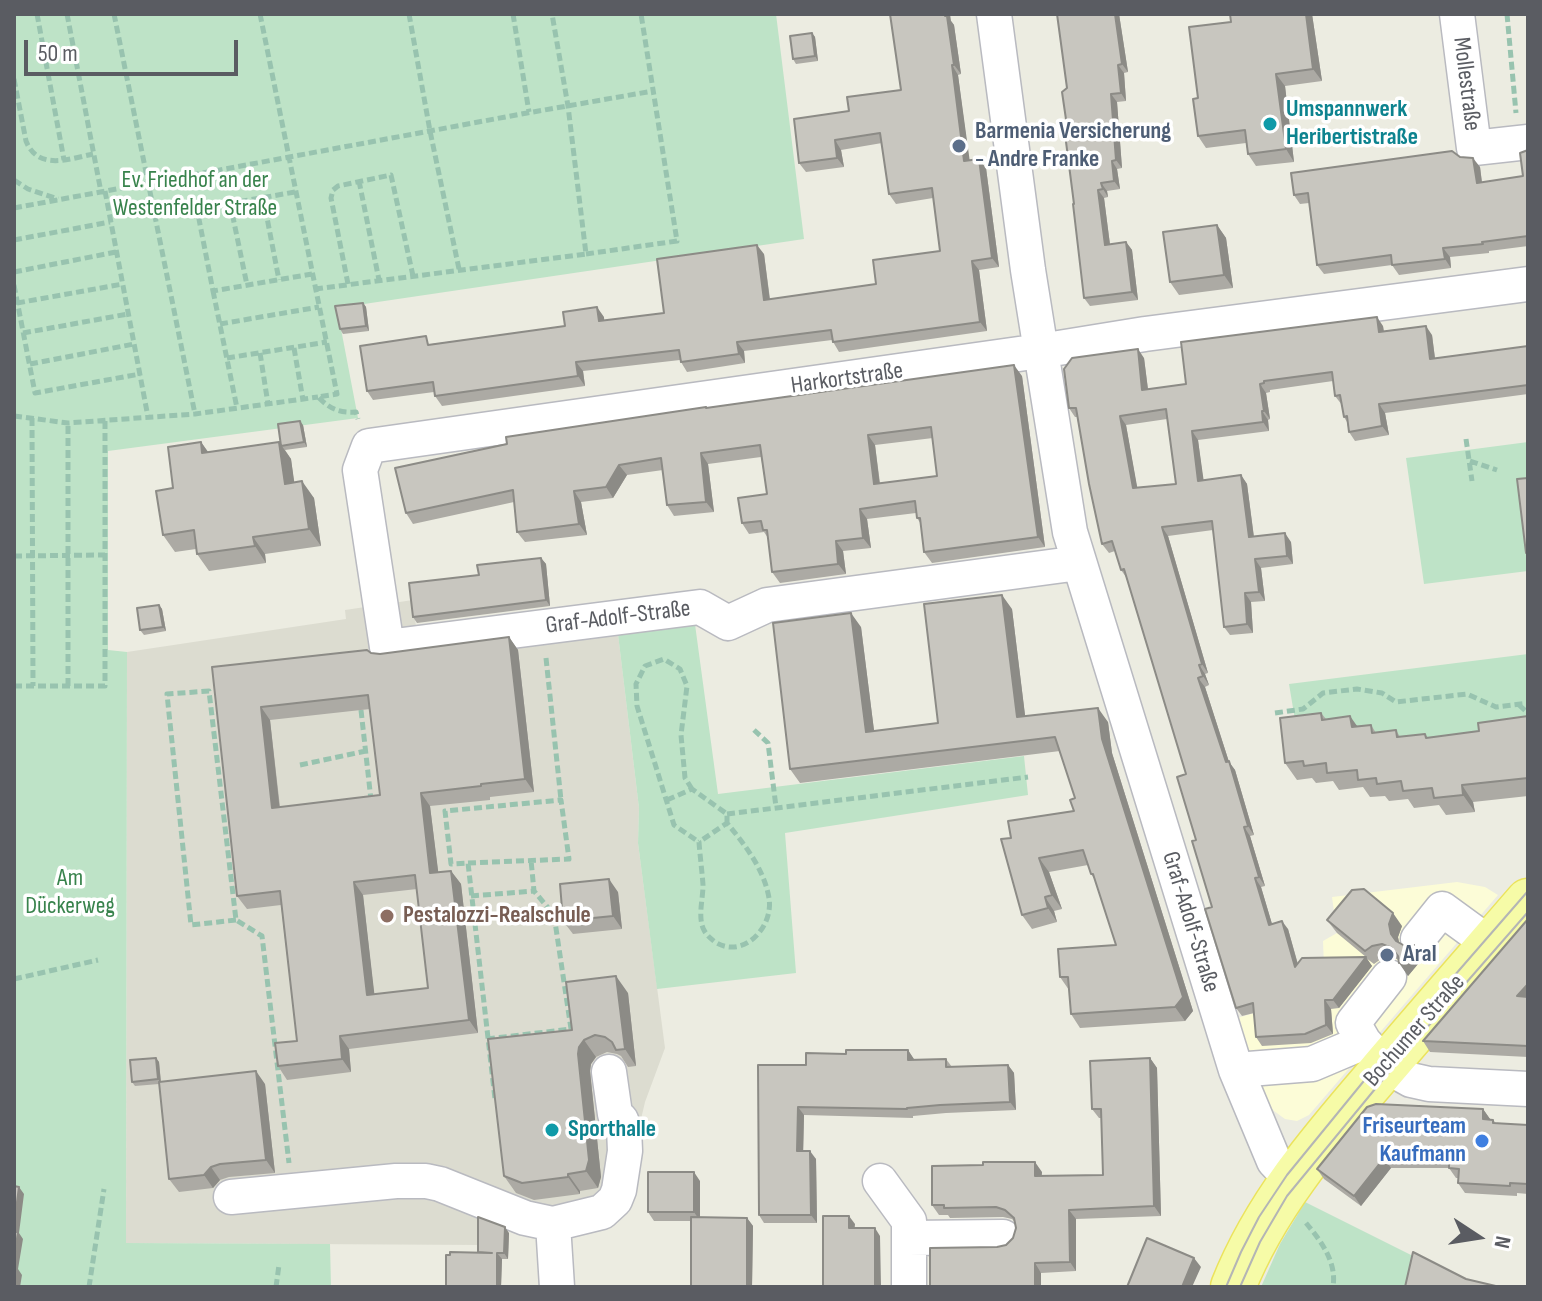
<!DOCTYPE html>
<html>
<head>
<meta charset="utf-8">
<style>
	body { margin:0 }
	#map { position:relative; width:1542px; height:1301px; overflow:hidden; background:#ecece1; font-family:"Sofia Sans Condensed",sans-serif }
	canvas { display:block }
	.frame { position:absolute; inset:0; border:16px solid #5a5c62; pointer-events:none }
	.north { position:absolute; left:1438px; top:1197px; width:80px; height:80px; -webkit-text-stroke:6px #fff; paint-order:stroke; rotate:102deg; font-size:22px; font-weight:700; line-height:32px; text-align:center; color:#5a5c62 }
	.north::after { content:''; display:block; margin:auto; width:28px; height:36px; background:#5a5c62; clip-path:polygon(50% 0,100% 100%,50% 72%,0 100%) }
	.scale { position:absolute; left:24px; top:40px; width:214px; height:36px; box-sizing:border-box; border:4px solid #5a5c62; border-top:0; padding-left:10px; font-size:24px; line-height:28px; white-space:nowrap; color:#5a5c62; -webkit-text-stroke:6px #fff; paint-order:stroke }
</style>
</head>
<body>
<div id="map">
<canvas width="1542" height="1301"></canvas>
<div class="frame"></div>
<div class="north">N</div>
<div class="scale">50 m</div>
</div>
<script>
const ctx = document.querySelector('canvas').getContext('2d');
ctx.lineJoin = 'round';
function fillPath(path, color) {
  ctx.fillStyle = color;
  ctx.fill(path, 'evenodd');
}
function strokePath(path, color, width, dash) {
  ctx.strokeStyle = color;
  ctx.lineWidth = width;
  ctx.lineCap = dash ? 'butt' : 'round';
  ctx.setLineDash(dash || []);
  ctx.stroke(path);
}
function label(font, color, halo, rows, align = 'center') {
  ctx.font = font + ' "Sofia Sans Condensed",sans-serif';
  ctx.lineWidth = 7;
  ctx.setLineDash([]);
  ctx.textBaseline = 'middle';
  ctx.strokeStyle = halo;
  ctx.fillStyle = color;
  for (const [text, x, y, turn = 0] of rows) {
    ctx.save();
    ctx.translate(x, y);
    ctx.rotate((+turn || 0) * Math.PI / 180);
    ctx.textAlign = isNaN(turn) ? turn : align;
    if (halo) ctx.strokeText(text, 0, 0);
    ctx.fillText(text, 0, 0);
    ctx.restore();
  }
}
fillPath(new Path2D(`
	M1457,882L1485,887L1498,895L1315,1108L1309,1115L1297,1121L1285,1119L1274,1111L1261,1096L1234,1019L1325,992L1323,941L1337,933L1332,897Z`), '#fcfcd7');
fillPath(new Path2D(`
	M413,600L419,654L618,634L639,808L638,843L665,1048L645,1102L622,1201L510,1212L482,1245L126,1243L127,652L346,619L345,610Z`), '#dcdcd0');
fillPath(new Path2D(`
	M14,14H776L804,239L337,308L358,418L108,451V650L127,652L126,1243L330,1244L331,1287H14Z
	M1528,442V571L1424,584L1406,458Z
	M694,617L718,794L1024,756L1028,795L785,833L796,973L657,989L638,843L639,808L617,626Z
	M1528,654V741L1491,748L1296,726L1289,684Z
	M1305,1202L1417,1258L1411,1287H1261L1280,1244Z`), '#bee3c7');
const minor = new Path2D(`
	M994,14L1028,270L1070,532L1236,1070L1274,1161L1292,1180
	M1457,14L1474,148L1528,142
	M1079,563L767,605L728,623L700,607L387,647L360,470L369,446L1040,351L1145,334L1528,284
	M1418,939L1442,909L1490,944
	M1389,977L1353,1023L1364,1042L1386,1066L1411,1080L1429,1084L1528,1089
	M1236,1070L1312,1064L1364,1042
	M880,1181L909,1221V1287
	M231,1197L396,1181H426L440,1184L525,1218L553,1224L602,1212L615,1200L619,1190L625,1151L624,1128L621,1120L615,1114L609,1072
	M553,1224L557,1287
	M909,1238L1003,1237`);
const major = new Path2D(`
	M1233,1287C1265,1206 1320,1142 1376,1077C1426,1018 1477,960 1528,901`);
strokePath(minor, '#b9bac0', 37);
strokePath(major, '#ebe35c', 47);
strokePath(new Path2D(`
	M37,14L64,160
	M67,14L101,192
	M114,14L195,414
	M260,14L337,394L318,397C330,409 339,413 356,412L358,419
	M409,14L430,131L459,269
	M513,14L529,112
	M1507,14L1516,113
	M14,79L26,141C38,171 69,159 93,154
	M14,180L28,189L58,199
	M359,181L379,280
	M105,191L148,417
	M295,192L197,209L213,291L312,274
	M263,197L279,280
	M230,203L247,285
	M14,208L527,113L653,91
	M14,240L110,222
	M586,254L677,241L641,14
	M14,272L116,252
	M348,284L331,198L333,190L338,186L391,175L413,276
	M14,285L35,393L140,374
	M315,289L586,254L568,106L552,14
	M213,291L237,408
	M17,303L123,284
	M220,324L319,307
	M23,333L128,314
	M294,348L303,400
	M260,353L268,404
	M227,358L327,342
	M30,364L134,344
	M14,416L68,423L195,414L318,397
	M32,418L33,686
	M1466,439L1472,481
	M1470,461L1497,470
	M14,556L105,555
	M546,658L561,800
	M14,686H105V421
	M68,686V423
	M1519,705L1528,713
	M361,710L371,800
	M1275,713L1303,709L1323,693L1357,689L1382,693L1396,702L1467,694L1496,707L1528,703
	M754,730L768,743L776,807
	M300,765L366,751
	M692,789L685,778L681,735L687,686L680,669L664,659L645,666L636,684L637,706L674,825L699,842C700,856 702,871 703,885C703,899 698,915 703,928C706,935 710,938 715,942C743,960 774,927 769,898C764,869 745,845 727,823L699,842
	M667,800L692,789L727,814V823
	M727,814L1028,777
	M468,863L569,859L561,800L445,811L451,864L468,863L495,1099
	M471,896L534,891
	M236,920L191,925L167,694L209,691L236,920L262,936L289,1163
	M14,979L98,960
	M487,1039L571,1029L554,915L534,891L531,860
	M1306,1223C1321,1241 1337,1262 1333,1287
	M89,1287L104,1189
	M276,1287L279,1265`), '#98c3af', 5, [8, 4]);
strokePath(minor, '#fff', 34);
strokePath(major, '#f6fba7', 44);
strokePath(new Path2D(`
	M1226,1287L1241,1252L1259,1217L1287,1175L1381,1060L1528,891
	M1240,1287L1260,1242L1287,1196L1403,1055L1528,912`), '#b4b5b5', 2);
fillPath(new Path2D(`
	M1119,14L1128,72L1124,73L1126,101L1117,102L1122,168L1117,169L1120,189L1107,191L1108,197L1104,198L1110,244L1126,242L1132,250L1138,300L1090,306L1084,298L1068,133L1067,88L1064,56Z
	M1312,14L1322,81L1285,86L1294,162L1256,166L1248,154L1246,143L1206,148L1198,136Z
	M951,21L954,25L961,74L958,75L969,160L986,168L999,267L979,270L987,331L839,352L832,340L744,351L745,363L687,372L681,362L680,360L583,371L585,386L442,406L435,396L434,392L373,400L367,391L432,344L565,326L604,317V321L664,313L764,254L770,299L876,284L940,251L933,198L896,204L889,194L882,143L841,150L844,167L806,172L799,163L849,111L901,90Z
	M812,33L815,37L818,61L796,64L793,59Z
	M1528,150V246L1489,251V253L1450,257L1451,268L1399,275L1392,265L1324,274L1317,265L1309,203L1300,204L1294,195L1460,157L1480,167L1482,182L1523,176Z
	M1217,225L1226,238L1233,288L1179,295L1170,282Z
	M363,303L366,307L369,331L343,334L340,329Z
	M1383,326L1384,332L1432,335L1435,358L1528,346V394L1385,413L1389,435L1355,441L1349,432L1347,422L1344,417L1342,405L1335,396L1333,381L1270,390V392L1266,393L1270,419L1268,420L1269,431L1198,440L1203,480L1241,475L1247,484L1254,537L1291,542L1293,564L1261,568L1265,601L1251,602L1253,633L1230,635L1224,627L1213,530L1168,536L1208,673L1205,674L1209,685L1205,687L1229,762L1235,770L1254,835L1250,836L1265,886L1261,887L1272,924L1288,929L1298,964L1366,957L1337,933L1327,920L1402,926L1398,937L1399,943L1405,946L1414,945L1423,958L1408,976L1399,960L1391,957L1381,959L1374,964L1366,958L1372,966L1339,1008L1331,1009L1333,1034L1311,1043L1262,1046L1256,1037L1254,1013L1242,1016L1236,1008L1196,840L1186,774L1126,577L1121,570L1115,551L1109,553L1102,544L1077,417H1075L1069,408L1144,358L1148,389L1186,384ZM1167,419L1176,484L1137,488L1126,425Z
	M1022,376L1045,547L932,563L924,552L921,524L917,518L916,513L867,519L871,548L843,551L846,574L780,583L772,572L768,538L764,532L749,534L742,523L767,494L761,457L708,464L714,512L674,516L667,505L663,470L627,475L613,498L581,502L587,535L525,542L517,532L514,502L413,524L406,513L707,408ZM933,438L937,476L880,483L875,445Z
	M303,425L307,447L285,450L291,459L294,483L314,498L321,546L265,554L266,563L209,571L197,554L196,549L175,552L163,535L173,488L201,442L208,452L281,445Z
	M541,558L546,564L550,606L417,623L413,617L479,575Z
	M159,605L162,609L166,631L144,635L140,630Z
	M1012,609L1025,716L1108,722L1112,753L1193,1011L1185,1021L1080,1028L1071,1014L1069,990L1060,977L1116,945L1096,881L1091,874L1088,865L1049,872L1062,909L1054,911L1057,922L1032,929L1022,915L1011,838L1074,811L1075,798L1060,751L800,783L790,769L861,627L874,731L938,723Z
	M509,637L518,650L534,792L490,797V800L430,806L438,872L451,871L461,884L478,1033L349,1049L351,1072L287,1080L278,1066L297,1041L281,905L247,909L237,896L212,667L371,653L380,654ZM370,709L380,795L280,807L270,720ZM417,889L428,988L374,994L363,895Z
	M1321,713L1326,719L1358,726L1371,725L1376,733L1396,730L1400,737L1425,734L1428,738L1479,731L1528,716V796L1473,802L1475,812L1446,815L1439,805L1414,808L1408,799L1389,801L1385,796L1370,797L1363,787L1339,790L1333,781L1316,783L1312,778L1297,780L1285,763Z
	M618,892L622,929L573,934L563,921Z
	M1528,919V1057L1430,1052L1423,1041Z
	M628,993L636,1066L628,1067L621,1056L617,1054L607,1052L596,1057L591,1064L590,1071L601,1177L598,1188L580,1191V1194L534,1200L516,1193L504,1176L572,1030Z
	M908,1050L914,1060L946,1059L952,1067L1008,1065L1014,1073L1016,1110L946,1113L913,1116V1118L804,1115L803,1151L816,1159L817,1223H764L759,1215L806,1065L846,1054Z
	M156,1058L159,1062L161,1082L265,1084L275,1173L229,1177L220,1180L213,1188L179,1192L169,1179L159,1084L135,1086L132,1082Z
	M1150,1058L1157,1068L1161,1216L1076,1219V1271L1041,1273L997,1247L1006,1245L1013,1238L1016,1228L1015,1222L1012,1219L1003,1217L950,1218L948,1215H939L932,1205L1042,1172L1041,1176L1103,1175L1101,1118H1099L1092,1109Z
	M1483,1109L1490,1119L1493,1120L1496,1123L1528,1125V1194L1517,1193V1196L1465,1193L1458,1183L1459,1178H1456L1449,1168H1391L1361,1206L1324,1179L1317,1169Z
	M700,1181V1217L747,1218L753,1226L752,1287H691V1221H654L648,1212Z
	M509,1233L508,1259H502L501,1287H446L450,1255L478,1253Z`), '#acaaa4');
fillPath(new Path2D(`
	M945,14H950L951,21L954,25L961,74L954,65Z
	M1115,14H1119L1128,72L1122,64Z
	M1306,14H1312L1322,81L1313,69Z
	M812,33L815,37L818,61L815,56Z
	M952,65L958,75L971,170L964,161Z
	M1118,65L1124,73L1126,101L1121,93Z
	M1276,74L1285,86L1294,162L1286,149Z
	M1111,94L1117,102L1122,168L1116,160Z
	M835,140L841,150L844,167L837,158Z
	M1473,158L1480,167L1483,192L1477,183Z
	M979,159L986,168L999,267L992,258Z
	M1112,161L1117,169L1120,189L1114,181Z
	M1101,183L1107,191L1108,197L1103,189Z
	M1098,190L1104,198L1111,253L1105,245Z
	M1217,225L1226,238L1233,288L1224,275Z
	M1126,242L1132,250L1138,300L1132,292Z
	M757,245L764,254L771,310L764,300Z
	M1443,248L1450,257L1451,268L1445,259Z
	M972,261L979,270L987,331L980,322Z
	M363,303L366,307L369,331L366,326Z
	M597,307L604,317L605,331L599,321Z
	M1377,317L1383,326L1385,341L1379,332Z
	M1426,326L1432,335L1436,367L1430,359Z
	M737,342L744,351L745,363L739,354Z
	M1138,349L1144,358L1149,398L1142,390Z
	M576,362L583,371L585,386L578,376Z
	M1014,365L1022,376L1045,547L1038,537Z
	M1260,384L1266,393L1270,419L1264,411Z
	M1379,404L1385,413L1389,435L1382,426Z
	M1262,411L1268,420L1269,431L1263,422Z
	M1120,416L1126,425L1139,497L1133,488Z
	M300,421L303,425L307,447L304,442Z
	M1192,431L1198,440L1205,490L1198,481Z
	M868,435L875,445L881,495L874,484Z
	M201,442L213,459L202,453Z
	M279,442L291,459L297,501L285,484Z
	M701,453L708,464L714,512L706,502Z
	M619,465L627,475L613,498L606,487Z
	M1241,475L1247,484L1255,546L1249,537Z
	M302,481L314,498L321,546L309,529Z
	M574,491L581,502L587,535L579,524Z
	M860,509L867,519L871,548L863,538Z
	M1162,527L1168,536L1208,673L1202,664Z
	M1285,533L1291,542L1293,564L1287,556Z
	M253,537L265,554L266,563L255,546Z
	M836,541L843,551L846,574L838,564Z
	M541,558L546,564L550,606L546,600Z
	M1255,559L1261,568L1265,601L1259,592Z
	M1245,593L1251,602L1253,633L1247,624Z
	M1002,595L1012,609L1027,731L1017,717Z
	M159,605L162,609L166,631L163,627Z
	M851,613L861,627L876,746L866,732Z
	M509,637L518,650L534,792L525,779Z
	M1199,665L1205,674L1209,685L1203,676Z
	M1198,678L1205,687L1229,762L1235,770L1254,835L1248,826Z
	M261,707L270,720L281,821L272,808Z
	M1098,708L1108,722L1112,753L1193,1011L1185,1021L1175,1007L1102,739Z
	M1350,716L1362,733L1352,727Z
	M1462,785L1473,802L1475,812L1463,795Z
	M421,793L430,806L440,886L430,873Z
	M1244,827L1250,836L1265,886L1259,877Z
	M1039,858L1049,872L1062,909L1052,895Z
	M451,871L461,884L478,1033L469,1020Z
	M1255,878L1261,887L1275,934L1269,925Z
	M609,879L618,892L622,929L613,916Z
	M354,882L363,895L376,1008L367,995Z
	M1045,897L1054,911L1057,922L1048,908Z
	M1393,913L1402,926L1398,937L1400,947L1391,934L1389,924Z
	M1282,921L1288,929L1301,976L1295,967Z
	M1414,945L1423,958L1408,976L1399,963Z
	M1366,957L1372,966L1339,1008L1333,1000Z
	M616,976L628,993L636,1066L625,1049Z
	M1528,984V1003L1517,996Z
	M1325,1000L1331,1009L1333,1034L1326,1025Z
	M340,1036L349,1049L351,1072L342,1059Z
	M584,1040L596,1057L591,1064L590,1071L601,1177L598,1188L586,1171L578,1054L579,1047Z
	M908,1050L914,1059L913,1069L908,1060Z
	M156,1058L159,1062L161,1084L158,1079Z
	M1150,1058L1157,1068L1161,1216L1154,1206Z
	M1008,1065L1014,1073L1016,1110L1010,1102Z
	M256,1071L265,1084L275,1173L266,1160Z
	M798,1107L804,1115L803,1159L797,1151Z
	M1483,1109L1490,1119V1129L1483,1119Z
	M810,1151L816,1159L817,1223L811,1215Z
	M1384,1158L1391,1168L1361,1206L1354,1196Z
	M1035,1162L1042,1172L1041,1186L1035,1176Z
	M211,1167L220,1180L213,1188L204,1175Z
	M694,1172L700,1181V1221L694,1212Z
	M568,1174L580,1191V1194L568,1177Z
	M19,1187L24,1194L19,1233L23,1239L18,1269L22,1275L20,1287H14V1225Z
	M1069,1210L1076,1219V1271L1070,1262Z
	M849,1216L855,1224L854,1236L849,1228Z
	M747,1218L753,1226L752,1287H747Z
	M505,1227L509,1233L508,1259L504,1253Z
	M875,1228L880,1236L881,1287H875Z
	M497,1253L502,1259L501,1287H497Z
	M1194,1258L1201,1267L1192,1287H1182Z
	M1035,1263L1041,1273V1287H1035Z`), '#8c8b86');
const building = new Path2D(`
	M890,14H945V16H947L954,65H952L964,161L979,159L992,258L972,261L980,322L833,342L831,330L737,342L739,354L681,362L679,350L576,362L578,376L435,396L433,382L367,391L360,346L426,336L428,345L565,326L563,312L597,307L599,321L664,313L657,259L757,245L764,300L876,284L873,260L940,251L932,188L889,194L880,133L835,140L837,158L799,163L794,119L849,111L847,97L901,90Z
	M1057,14H1115L1122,64L1118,65L1121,93L1111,94L1116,160L1112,161L1114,181L1101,183L1103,189L1098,190L1105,245L1126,242L1132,292L1084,298L1073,204H1074L1065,134L1068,133L1062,92L1067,88Z
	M1230,14H1306L1313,69L1276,74L1286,149L1248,154L1245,130L1198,136L1193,99L1198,98L1189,27L1231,22Z
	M812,33L815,56L793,59L790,36Z
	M1528,150V236L1482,242L1483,244L1443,248L1445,259L1392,265L1391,255L1317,265L1308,193L1294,195L1291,173L1452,151L1460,157L1473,158L1477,183L1523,176L1520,153Z
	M1217,225L1224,275L1170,282L1163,232Z
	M363,303L366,326L340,329L335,306Z
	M1377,317L1379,332L1426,326L1430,359L1528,346V385L1379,404L1382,426L1349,432L1347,416L1344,417L1340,395L1335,396L1332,372L1264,381V383L1260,384L1264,411H1262L1263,422L1192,431L1198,481L1241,475L1249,537L1285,533L1287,556L1255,559L1259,592L1245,593L1247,624L1224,627L1212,521L1162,527L1202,664L1199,665L1203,676L1198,678L1226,762L1229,761L1248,826L1244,827L1259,877L1255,878L1269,925L1282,921L1295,967L1302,958L1366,957L1333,1000H1325L1326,1025L1305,1034L1256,1037L1253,1003L1236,1008L1205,909L1212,907L1192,841L1196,840L1177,777L1186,774L1124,569L1121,570L1112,541L1102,544L1089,484L1076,408H1069L1064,369L1072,358L1138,349L1142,390L1186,384L1181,342ZM1166,409L1176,484L1133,488L1120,416Z
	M1014,365L1038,537L924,552L920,518H917L915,501L860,509L863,538L836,541L838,564L772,572L767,530H763L761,521L742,523L738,498L767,494L760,445L701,453L706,502L667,505L661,458L619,465L606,487L574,491L579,524L517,532L513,490L406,513L395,468L507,444L506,437L706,407V408ZM931,427L937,476L874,484L868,435Z
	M300,421L304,442L281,446L278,424Z
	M201,442L202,453L279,442L285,484L302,481L309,529L253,537L255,546L197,554L194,530L163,535L156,491L173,488L168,447Z
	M1528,478V553H1526L1517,479Z
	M541,558L546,600L413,617L409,583L479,575L477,565Z
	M1002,595L1017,717L1098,708L1102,739L1183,997L1175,1007L1071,1014L1068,977H1060L1058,949L1116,945L1093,874H1091L1083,850L1039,858L1052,895L1045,897L1048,908L1022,915L1001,839L1011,838L1008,821L1074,811L1070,800L1075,798L1055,737L790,769L773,623L851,613L866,732L938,723L924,604Z
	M159,605L163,627L140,630L137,608Z
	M509,637L525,779L481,784V786L421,793L430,873L451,871L469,1020L340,1036L342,1059L278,1066L275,1043L297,1041L280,891L237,896L212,667L367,650L371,653L380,654ZM368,695L380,795L272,808L261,707ZM415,875L428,988L367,995L354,882Z
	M1321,713L1322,720L1350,716L1352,727L1371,725L1372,733L1396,730L1397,737L1425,734L1426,738L1479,731L1478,723L1528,716V778L1462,785L1463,795L1434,798L1432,788L1403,791L1401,781L1377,784L1376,778L1358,780L1357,770L1327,773L1326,763L1304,766L1303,761L1285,763L1280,718Z
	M609,879L613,916L563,921L560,884Z
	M1364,889L1393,913L1389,924L1391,934L1396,941L1405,946L1414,945L1399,963L1398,956L1392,948L1382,944L1372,946L1365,951L1327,920L1352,890Z
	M1528,919V984L1517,996L1528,997V1046L1423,1041Z
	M616,976L625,1049L616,1050L612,1042L605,1037L595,1035L584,1040L579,1047L578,1054L589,1160L586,1171L568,1174V1177L522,1183L504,1176L488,1039L572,1030L566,982Z
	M846,1050H908V1060L946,1059V1067L1008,1065L1010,1102L940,1105L907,1108V1109L798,1107L797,1151H810L811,1215H759L758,1065H806V1053L846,1054Z
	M156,1058L158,1079L132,1082L130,1060Z
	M1150,1058L1154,1206L1069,1210L1070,1262L1035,1263V1287H930V1248L997,1247L1006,1245L1013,1238L1016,1228L1014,1218L1005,1210L996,1207L944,1208V1205H932V1166L983,1165V1162H1035V1176L1103,1175L1101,1109H1092L1090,1061Z
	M256,1071L266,1160L220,1164L211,1167L204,1175L169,1179L159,1082Z
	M1376,1104L1483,1109V1119L1493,1120V1123L1528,1125V1184L1510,1183V1186L1458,1183L1459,1169L1449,1168V1158H1384L1354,1196L1317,1169L1367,1107Z
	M648,1172H694V1212H648Z
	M14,1186L19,1187L14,1225Z
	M823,1216H849V1228H875V1287H823Z
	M478,1217L505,1227L504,1253H497V1287H446V1255H450V1252L492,1253L478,1252Z
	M691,1217L747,1218V1287H691Z
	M14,1232H18L14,1258Z
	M1147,1238L1194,1258L1182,1287H1127Z
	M1413,1252L1466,1279L1500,1287H1405Z
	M14,1268H17L14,1286Z`);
fillPath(building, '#c8c6bf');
strokePath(building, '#8c8b86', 2);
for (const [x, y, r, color] of [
	[1270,124,8,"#0f9aa8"],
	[959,146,8,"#5c6f8a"],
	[387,916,8,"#8d6e63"],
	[1387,955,8,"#5c6f8a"],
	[552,1130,8,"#0f9aa8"],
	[1482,1141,8,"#3f7fe0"]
]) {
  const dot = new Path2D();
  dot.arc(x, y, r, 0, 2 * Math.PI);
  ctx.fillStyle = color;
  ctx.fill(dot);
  strokePath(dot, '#fff', 3);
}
label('24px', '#5a5c62', '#fff', [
	["Mollestraße",1466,84,83],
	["Harkortstraße",847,379,-8],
	["Graf-Adolf-Straße",618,618,-7],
	["Graf-Adolf-Straße",1190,922,73],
	["Bochumer Straße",1415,1031,-49]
]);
label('bold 24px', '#0d838f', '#fff', [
	["Umspannwerk",1286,110],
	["Heribertistraße",1286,138],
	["Sporthalle",568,1130]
], 'left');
label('bold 24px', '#4e5e75', '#fff', [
	["Barmenia Versicherung",975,132],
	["- Andre Franke",975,160],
	["Aral",1403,955]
], 'left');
label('24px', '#38834c', '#fff', [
	["Ev. Friedhof an der",195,181],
	["Westenfelder Straße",195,209],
	["Am",70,879],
	["Dückerweg",70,907]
]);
label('bold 24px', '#785e54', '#fff', [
	["Pestalozzi-Realschule",403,916]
], 'left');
label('bold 24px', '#366cbe', '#fff', [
	["Friseurteam",1466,1127],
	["Kaufmann",1466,1155]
], 'right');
</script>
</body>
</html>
